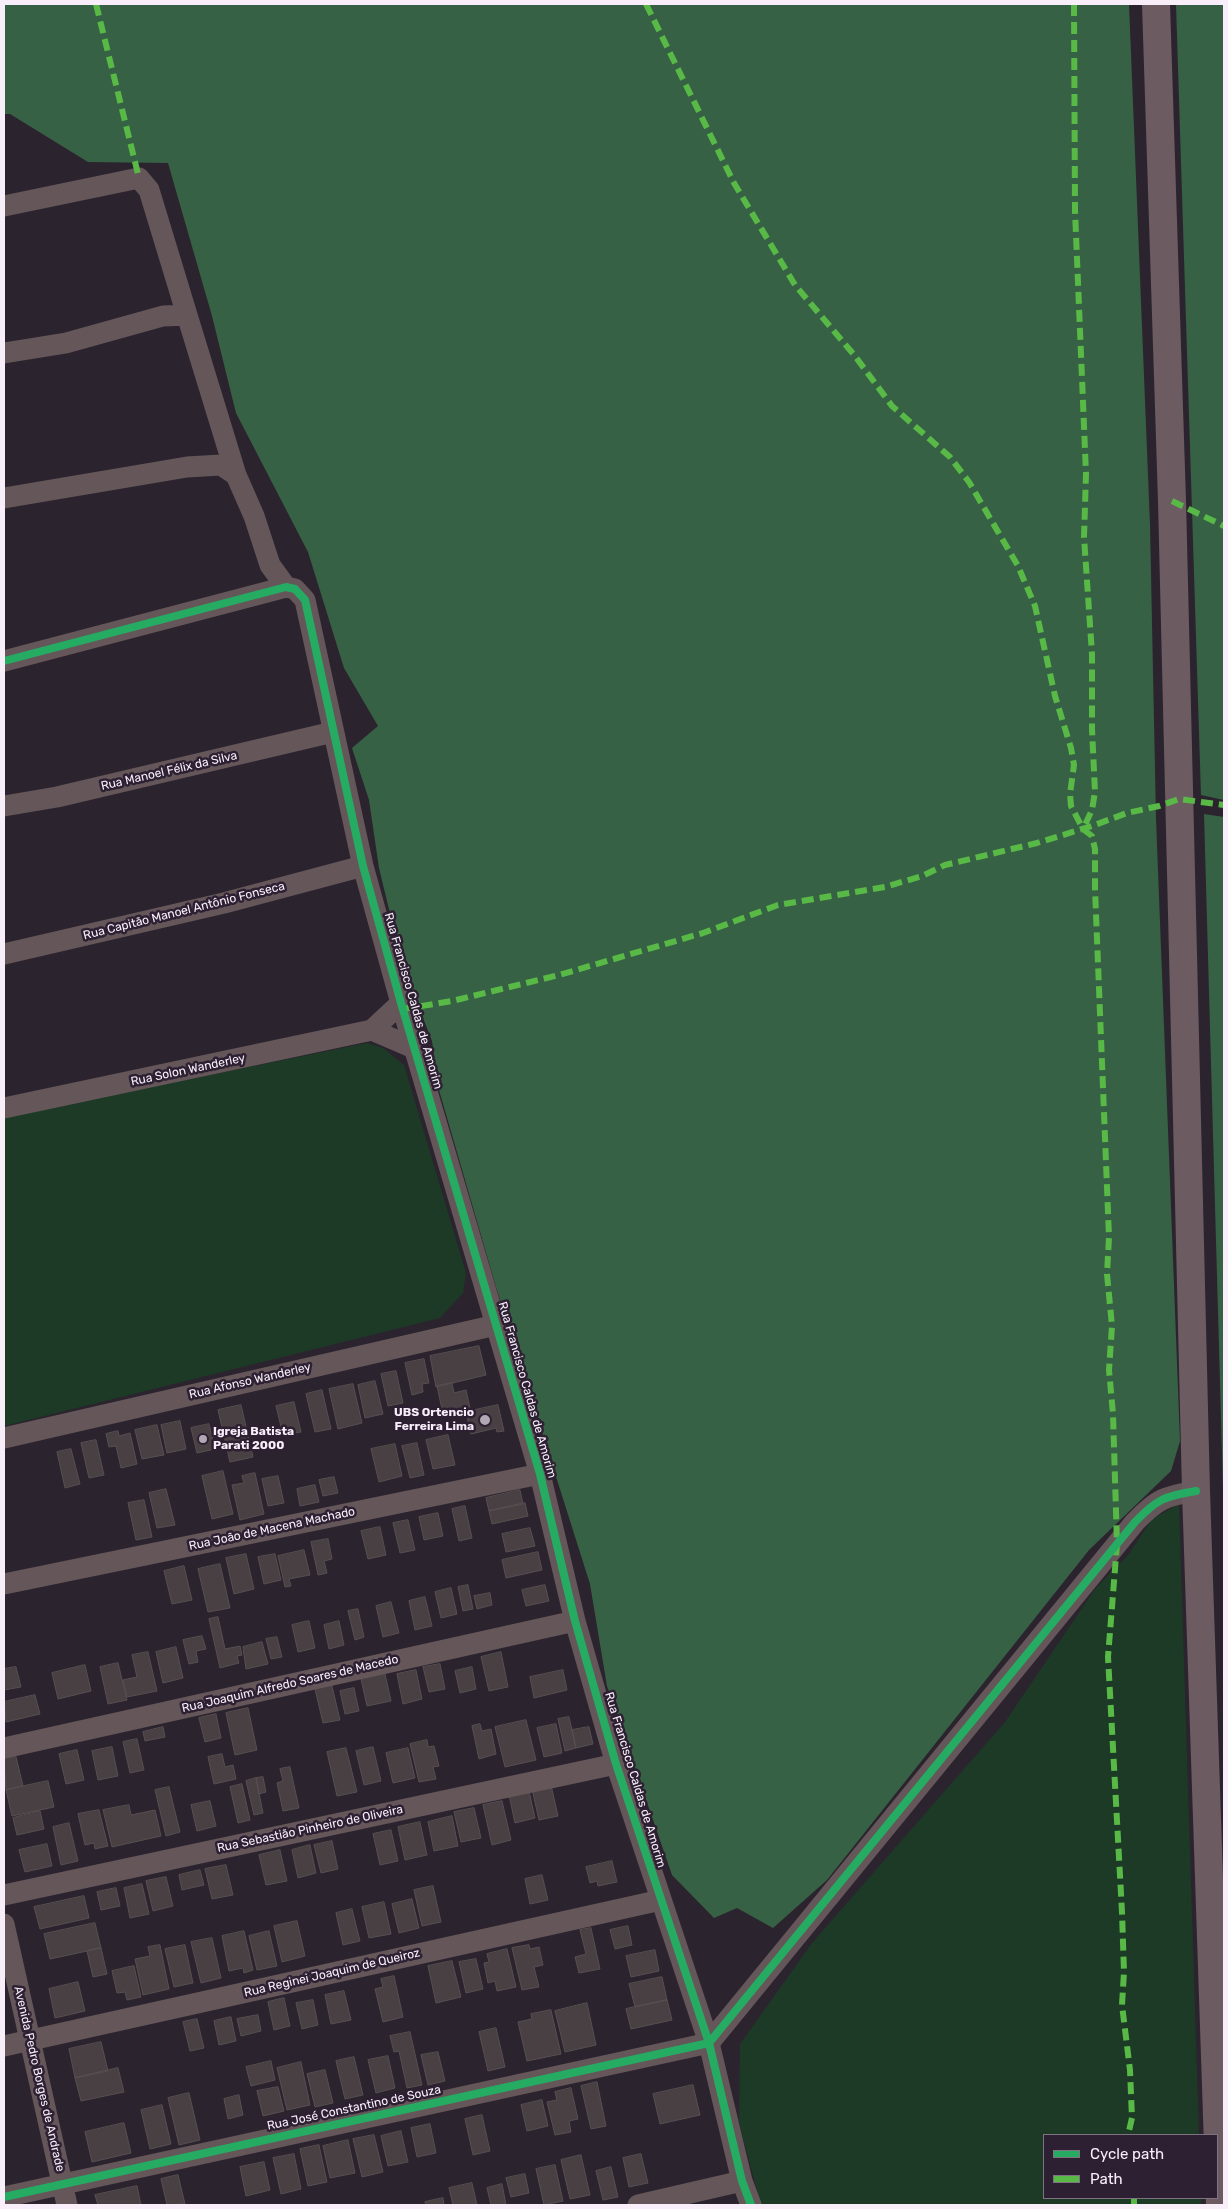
<!DOCTYPE html>
<html>
<head>
<meta charset="utf-8">
<style>
	body { margin:0 }
	#map { position:relative; width:1228px; height:2209px; overflow:hidden; background:#2b242e; font-family:Rubik,sans-serif }
	canvas { display:block }
	.frame { position:absolute; inset:0; border:5px solid #f9effb; pointer-events:none }
	.legend { position:absolute; left:1043px; top:2134px; width:175px; height:65px; box-sizing:border-box; background:#2d2032; border:1px solid #7f7382; margin:0; padding:6px 9px; list-style:none; font-size:15px; color:#f9effb }
	.legend li { display:flex; align-items:center; gap:10px; height:25px }
	.legend b { width:25px; border:1px solid #7f7382 }
</style>
</head>
<body>
<div id="map">
<canvas width="1228" height="2209"></canvas>
<div class="frame"></div>
<ul class="legend">
<li><b style="height:6px;background:#26ab63"></b>Cycle path</li>
<li><b style="height:6px;background:#58b947"></b>Path</li>
</ul>
</div>
<script>
const ctx = document.querySelector('canvas').getContext('2d');
ctx.lineJoin = 'round';
function fillPath(path, color) {
  ctx.fillStyle = color;
  ctx.fill(path, 'evenodd');
}
function strokePath(path, color, width, dash) {
  ctx.strokeStyle = color;
  ctx.lineWidth = width;
  ctx.lineCap = dash ? 'butt' : 'round';
  ctx.setLineDash(dash || []);
  ctx.stroke(path);
}
function label(font, color, halo, rows, align = 'center') {
  ctx.font = font + ' Rubik,sans-serif';
  ctx.lineWidth = 5;
  ctx.setLineDash([]);
  ctx.textBaseline = 'middle';
  ctx.strokeStyle = halo;
  ctx.fillStyle = color;
  for (const [text, x, y, turn = 0] of rows) {
    ctx.save();
    ctx.translate(x, y);
    ctx.rotate((+turn || 0) * Math.PI / 180);
    ctx.textAlign = isNaN(turn) ? turn : align;
    if (halo) ctx.strokeText(text, 0, 0);
    ctx.fillText(text, 0, 0);
    ctx.restore();
  }
}
fillPath(new Path2D(`
	M367,1043L383,1048L404,1065L466,1273L463,1293L440,1318L4,1426V1117Z
	M1179,1504L1199,2135H1044V2198H1201V2205H761L739,2123L740,2044L812,1943L1005,1722L1095,1589L1129,1554L1152,1519Z`), '#1c3a26');
fillPath(new Path2D(`
	M4,4H1129L1150,525L1156,819L1180,1441L1171,1471L1089,1550L827,1880L773,1928L737,1908L714,1918L672,1875L607,1686L590,1584L496,1287L439,1090L432,1041L403,967L379,868L369,800L352,748L378,726L344,668L308,552L236,413L212,316L168,163L88,162L10,114H4Z
	M1176,4H1224V800L1201,795Z
	M1204,814L1224,817V1525Z`), '#376145');
const building = new Path2D(`
	M479,1346L486,1375L436,1387L430,1356Z
	M424,1359L429,1383L422,1384L423,1392L412,1395L405,1363Z
	M396,1371L403,1403L388,1406L381,1374Z
	M375,1381L383,1414L365,1418L358,1385Z
	M452,1383L454,1393L466,1390L470,1408L443,1414L437,1386Z
	M353,1384L362,1423L338,1429L329,1389Z
	M322,1390L331,1429L315,1432L306,1394Z
	M294,1402L301,1432L283,1435L276,1406Z
	M241,1405L253,1457L230,1462L218,1410Z
	M498,1405L504,1431L497,1432L496,1428L471,1434L466,1412Z
	M180,1421L186,1449L167,1453L161,1425Z
	M209,1424L215,1449L197,1453L191,1428Z
	M157,1425L164,1455L142,1459L135,1430Z
	M118,1431L119,1436L130,1433L137,1464L121,1468L116,1446L109,1447L106,1434Z
	M448,1435L455,1465L433,1469L426,1440Z
	M96,1440L104,1475L89,1478L81,1443Z
	M417,1443L424,1475L410,1478L402,1446Z
	M395,1444L402,1476L379,1482L371,1449Z
	M71,1449L80,1484L65,1488L57,1452Z
	M223,1471L233,1514L212,1519L202,1476Z
	M255,1473L264,1514L240,1520L232,1485L244,1483L242,1476Z
	M278,1476L284,1503L268,1506L262,1479Z
	M334,1477L338,1493L323,1496L319,1480Z
	M315,1485L319,1502L300,1506L297,1489Z
	M166,1489L175,1525L157,1528L149,1493Z
	M520,1490L523,1504L489,1511L486,1498Z
	M144,1500L152,1537L136,1540L128,1503Z
	M525,1503L528,1516L492,1524L489,1511Z
	M465,1506L472,1538L459,1541L452,1509Z
	M438,1513L443,1536L424,1540L419,1517Z
	M408,1520L415,1550L400,1553L393,1523Z
	M380,1527L386,1555L368,1559L361,1531Z
	M530,1528L535,1546L506,1552L502,1534Z
	M328,1539L332,1559L324,1561L327,1573L318,1575L311,1542Z
	M304,1550L310,1575L289,1579L291,1586L285,1587L278,1556Z
	M538,1552L542,1570L506,1578L502,1560Z
	M246,1554L254,1589L234,1594L226,1558Z
	M275,1554L281,1580L264,1584L258,1557Z
	M220,1564L230,1608L208,1612L198,1569Z
	M184,1566L192,1600L172,1604L164,1571Z
	M468,1585L473,1609L463,1611L458,1587Z
	M545,1585L549,1601L526,1606L522,1590Z
	M451,1588L457,1614L441,1618L435,1592Z
	M490,1593L492,1605L477,1609L474,1596Z
	M425,1597L432,1626L415,1630L409,1601Z
	M391,1602L399,1633L383,1637L376,1606Z
	M358,1609L364,1637L355,1640L348,1611Z
	M218,1617L225,1649L240,1646L242,1655L237,1656L239,1663L220,1668L209,1619Z
	M309,1621L315,1648L298,1652L292,1625Z
	M339,1621L344,1645L329,1649L324,1625Z
	M202,1636L206,1649L196,1651L198,1662L189,1664L183,1640Z
	M277,1637L282,1657L271,1659L266,1639Z
	M262,1642L268,1664L246,1669L243,1647Z
	M176,1647L183,1678L163,1683L156,1652Z
	M148,1652L157,1691L127,1697L123,1680L137,1677L132,1655Z
	M501,1652L508,1687L489,1691L481,1657Z
	M118,1663L127,1700L108,1704L100,1667Z
	M440,1664L445,1689L429,1692L423,1667Z
	M85,1665L91,1691L58,1699L52,1673Z
	M16,1667L21,1687L4,1690V1669Z
	M472,1667L476,1689L460,1693L455,1671Z
	M416,1670L422,1699L403,1704L397,1674Z
	M563,1670L567,1690L534,1698L530,1677Z
	M385,1674L391,1701L367,1706L361,1679Z
	M332,1686L340,1720L323,1723L315,1689Z
	M354,1688L359,1711L345,1714L340,1691Z
	M35,1695L40,1714L6,1722L4,1702Z
	M248,1708L257,1750L235,1755L226,1713Z
	M216,1714L221,1738L205,1742L199,1718Z
	M569,1717L576,1748L565,1751L558,1719Z
	M526,1720L536,1760L505,1767L495,1727Z
	M480,1724L482,1731L491,1729L496,1754L479,1759L472,1726Z
	M556,1724L562,1753L544,1757L537,1728Z
	M163,1727L165,1737L145,1741L143,1732Z
	M589,1727L593,1744L576,1748L572,1730Z
	M137,1739L144,1770L130,1773L123,1742Z
	M427,1740L428,1747L434,1746L439,1766L433,1767L436,1779L419,1782L410,1744Z
	M112,1747L118,1776L98,1780L92,1751Z
	M373,1747L381,1781L364,1785L356,1751Z
	M346,1748L357,1792L337,1796L327,1752Z
	M408,1748L415,1778L393,1783L386,1753Z
	M77,1750L84,1780L66,1784L59,1754Z
	M222,1754L225,1767L233,1765L236,1779L214,1784L208,1757Z
	M16,1757L23,1786L6,1790L4,1759Z
	M290,1767L299,1808L283,1811L277,1783L283,1781L280,1769Z
	M263,1777L266,1792L259,1794L256,1778Z
	M256,1778L263,1813L254,1815L246,1781Z
	M48,1781L54,1807L12,1816L6,1790Z
	M242,1784L250,1820L238,1823L230,1787Z
	M551,1785L558,1816L539,1820L532,1789Z
	M169,1787L180,1832L166,1836L155,1790Z
	M529,1791L535,1818L515,1823L509,1795Z
	M210,1801L216,1826L197,1831L191,1805Z
	M502,1801L511,1840L492,1845L483,1805Z
	M129,1805L131,1815L155,1810L161,1836L112,1847L103,1810Z
	M474,1808L481,1838L461,1842L454,1812Z
	M99,1810L108,1846L95,1849L94,1843L85,1845L78,1814Z
	M40,1811L44,1829L17,1835L13,1818Z
	M452,1816L458,1846L434,1851L428,1822Z
	M420,1822L427,1855L405,1860L398,1827Z
	M69,1823L78,1861L61,1865L53,1827Z
	M391,1830L398,1861L380,1865L373,1834Z
	M332,1841L338,1869L321,1873L314,1845Z
	M47,1844L52,1866L25,1872L19,1850Z
	M310,1845L316,1873L298,1878L292,1850Z
	M280,1850L287,1881L266,1885L259,1855Z
	M612,1861L617,1882L598,1886L597,1881L590,1883L586,1867Z
	M226,1865L233,1895L212,1899L205,1869Z
	M200,1870L204,1885L182,1890L179,1875Z
	M542,1875L548,1900L530,1904L525,1879Z
	M166,1877L173,1906L153,1911L146,1881Z
	M142,1884L149,1914L130,1918L124,1888Z
	M433,1886L441,1922L422,1926L414,1890Z
	M116,1888L120,1906L101,1910L97,1892Z
	M84,1896L89,1918L40,1929L34,1907Z
	M412,1899L419,1928L399,1933L392,1904Z
	M384,1902L391,1934L369,1938L362,1907Z
	M352,1909L360,1941L343,1945L336,1913Z
	M297,1921L305,1956L282,1962L274,1926Z
	M95,1923L101,1948L50,1959L44,1934Z
	M628,1926L632,1945L615,1949L610,1930Z
	M591,1928L600,1969L579,1973L575,1957L586,1954L580,1930Z
	M244,1931L253,1970L244,1973L243,1968L229,1971L222,1936Z
	M269,1931L277,1966L257,1970L249,1936Z
	M212,1938L221,1978L201,1983L191,1942Z
	M160,1945L169,1989L143,1995L135,1959L150,1956L148,1947Z
	M185,1945L193,1983L174,1987L165,1949Z
	M529,1945L530,1949L539,1947L543,1965L534,1967L539,1987L522,1990L512,1948Z
	M101,1948L107,1974L93,1977L87,1951Z
	M507,1949L516,1987L497,1991L495,1981L488,1983L484,1963L489,1962L487,1954Z
	M655,1950L659,1971L631,1977L626,1956Z
	M476,1959L483,1989L466,1993L459,1962Z
	M452,1961L461,1997L436,2003L428,1966Z
	M134,1966L141,1997L127,2000L125,1992L117,1993L112,1971Z
	M394,1976L403,2017L383,2022L375,1989L383,1987L381,1979Z
	M662,1977L667,2000L635,2007L629,1984Z
	M78,1982L85,2011L55,2018L49,1989Z
	M344,1991L351,2020L331,2024L325,1995Z
	M284,1998L290,2026L274,2030L268,2002Z
	M313,2000L318,2025L302,2029L296,2003Z
	M667,2000L672,2020L631,2029L626,2009Z
	M587,2003L596,2045L565,2052L555,2011Z
	M551,2010L561,2054L527,2061L518,2022L532,2019L531,2014Z
	M258,2015L261,2031L241,2036L237,2019Z
	M231,2017L236,2041L219,2045L214,2021Z
	M197,2019L204,2048L190,2051L183,2022Z
	M496,2028L505,2067L488,2071L479,2032Z
	M410,2032L422,2085L407,2088L399,2051L394,2052L390,2036Z
	M101,2042L108,2071L75,2078L69,2049Z
	M438,2052L445,2081L428,2085L421,2055Z
	M388,2056L395,2088L376,2093L368,2060Z
	M354,2057L363,2095L345,2099L336,2061Z
	M271,2061L275,2080L251,2086L246,2067Z
	M301,2062L310,2105L287,2110L277,2068Z
	M118,2068L124,2092L81,2101L75,2078Z
	M325,2070L333,2103L315,2107L307,2074Z
	M597,2082L606,2126L591,2129L581,2086Z
	M693,2085L700,2115L660,2124L653,2094Z
	M278,2087L284,2111L263,2116L257,2091Z
	M571,2088L578,2119L569,2121L571,2132L555,2135L547,2102L557,2100L555,2092Z
	M189,2093L200,2140L179,2145L168,2098Z
	M239,2095L243,2115L228,2119L224,2099Z
	M542,2100L548,2126L527,2131L521,2105Z
	M162,2105L171,2144L150,2149L141,2110Z
	M482,2115L490,2151L473,2155L465,2119Z
	M124,2123L131,2153L92,2162L85,2132Z
	M430,2124L436,2153L417,2157L411,2128Z
	M401,2131L408,2162L388,2166L381,2136Z
	M374,2135L383,2172L362,2177L353,2139Z
	M348,2140L355,2173L330,2178L323,2146Z
	M319,2145L327,2182L308,2186L300,2149Z
	M294,2154L301,2189L281,2194L273,2158Z
	M641,2154L648,2183L629,2187L623,2158Z
	M581,2155L590,2195L570,2199L561,2160Z
	M264,2162L270,2190L246,2196L240,2167Z
	M555,2165L563,2201L544,2205L536,2169Z
	M611,2167L618,2197L603,2200L596,2171Z
	M525,2174L529,2193L511,2197L506,2178Z
	M178,2175L185,2204L167,2205L161,2179Z
	M472,2183L477,2205H453L449,2188Z
	M502,2184L506,2205H491L487,2188Z
	M137,2186L141,2205H98L95,2195Z
	M443,2198L444,2205H426L425,2202Z`);
fillPath(building, '#484042');
strokePath(building, '#574f51', 1);
strokePath(new Path2D(`
	M4,206L139,178L149,190L187,315
	M4,353L66,343L163,316L187,315L236,475L254,516L270,565L286,587
	M4,498L187,467L221,465L236,475
	M4,661L286,587L295,589L305,600L363,866L401,1003L540,1474L575,1621L616,1764L709,2043L742,2181L751,2205
	M4,806L57,797L333,732
	M4,954L224,903L363,866
	M372,1030L401,1003
	M4,1108L372,1030L414,1048
	M4,1438L496,1325
	M4,1584L540,1474
	M4,1748L575,1621
	M4,1895L616,1764
	M4,1924L67,2205
	M4,2046L661,1900
	M4,2197L709,2043L1135,1522C1157,1499 1165,1496 1196,1491
	M638,2205L742,2181`), '#65565a', 21);
strokePath(new Path2D(`
	M1156,4L1172,501L1196,1491L1220,2205`), '#6d5b62', 28);
strokePath(new Path2D(`
	M96,4L139,178
	M646,4L734,183L795,285L855,356L892,406L950,457L969,482L1018,566L1035,606L1055,696L1071,748L1074,765L1070,794L1071,806L1083,829L1092,836L1095,849V889L1109,1237L1107,1274L1112,1326L1109,1370L1113,1414L1117,1544L1108,1657L1122,1912L1124,1972L1122,2005L1130,2070L1132,2118L1128,2135
	M1074,4L1075,211L1086,474L1084,537L1092,654V729L1095,792L1092,810L1083,829
	M1172,501L1224,526
	M403,1009L452,1001L559,975L703,933L778,905L885,887L922,876L945,865L1037,843L1092,826L1127,813L1159,806L1179,799L1224,805
	M1134,2198V2205`), '#58b947', 6, [12, 6]);
strokePath(new Path2D(`
	M4,661L286,587L295,589L305,600L363,866L401,1003L540,1474L575,1621L616,1764L709,2043L742,2181L751,2205
	M4,2197L709,2043L1135,1522C1157,1499 1165,1496 1196,1491`), '#26ab63', 8);
for (const [x, y, r, color] of [
	[485,1420,6,"#b1a8b3"],
	[203,1439,5,"#b1a8b3"]
]) {
  const dot = new Path2D();
  dot.arc(x, y, r, 0, 2 * Math.PI);
  ctx.fillStyle = color;
  ctx.fill(dot);
  strokePath(dot, '#2d2032', 2);
}
label('12px', '#f9effb', '#2d2032', [
	["Rua Manoel Félix da Silva",169,771,-13],
	["Rua Capitão Manoel Antônio Fonseca",184,911,-14],
	["Rua Francisco Caldas de Amorim",413,1001,74],
	["Rua Solon Wanderley",188,1070,-12],
	["Rua Afonso Wanderley",250,1381,-13],
	["Rua Francisco Caldas de Amorim",527,1390,74],
	["Rua João de Macena Machado",272,1529,-12],
	["Rua Joaquim Alfredo Soares de Macedo",290,1684,-13],
	["Rua Francisco Caldas de Amorim",635,1780,73],
	["Rua Sebastião Pinheiro de Oliveira",310,1829,-12],
	["Rua Reginei Joaquim de Queiroz",332,1973,-13],
	["Avenida Pedro Borges de Andrade",39,2079,77],
	["Rua José Constantino de Souza",354,2108,-12]
]);
label('bold 12px', '#f9effb', '#2d2032', [
	["UBS Ortencio",474,1413],
	["Ferreira Lima",474,1427],
	["Igreja Batista",213,1432,"left"],
	["Parati 2000",213,1446,"left"]
], 'right');
</script>
</body>
</html>
